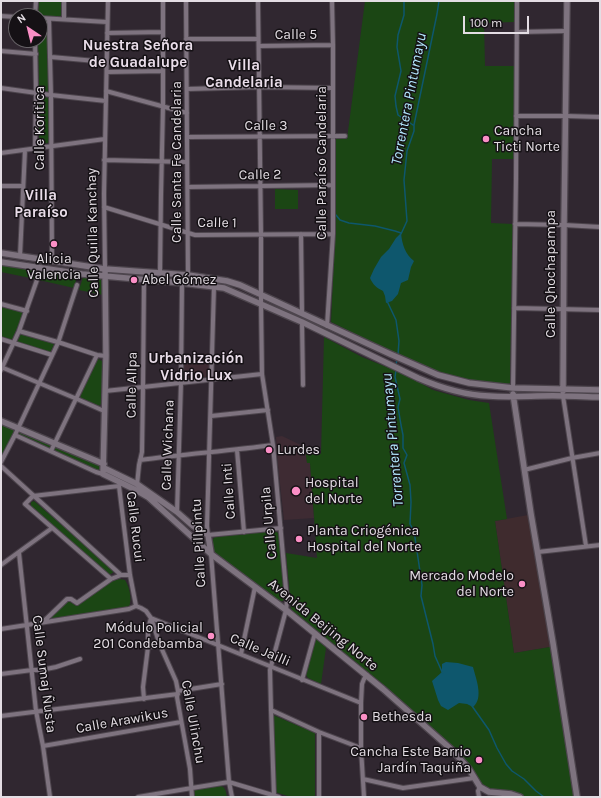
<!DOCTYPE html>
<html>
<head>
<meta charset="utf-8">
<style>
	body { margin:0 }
	#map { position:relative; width:601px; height:798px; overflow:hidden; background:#302730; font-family:Karla,sans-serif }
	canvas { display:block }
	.frame { position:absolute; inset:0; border:2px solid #e3dde3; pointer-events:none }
	.north { position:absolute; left:8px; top:8px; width:40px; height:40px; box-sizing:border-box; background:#151115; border:1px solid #676367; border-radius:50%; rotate:325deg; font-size:11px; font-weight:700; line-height:16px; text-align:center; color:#e3dde3 }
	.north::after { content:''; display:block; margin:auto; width:14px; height:18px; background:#fb8fc6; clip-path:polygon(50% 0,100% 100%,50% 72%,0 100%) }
	.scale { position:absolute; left:463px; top:16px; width:66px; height:18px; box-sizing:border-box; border:2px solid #e3dde3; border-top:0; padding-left:5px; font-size:12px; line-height:14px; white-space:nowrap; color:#e3dde3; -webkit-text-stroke:3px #151115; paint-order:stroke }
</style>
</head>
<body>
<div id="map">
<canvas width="601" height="798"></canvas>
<div class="frame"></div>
<div class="north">N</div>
<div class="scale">100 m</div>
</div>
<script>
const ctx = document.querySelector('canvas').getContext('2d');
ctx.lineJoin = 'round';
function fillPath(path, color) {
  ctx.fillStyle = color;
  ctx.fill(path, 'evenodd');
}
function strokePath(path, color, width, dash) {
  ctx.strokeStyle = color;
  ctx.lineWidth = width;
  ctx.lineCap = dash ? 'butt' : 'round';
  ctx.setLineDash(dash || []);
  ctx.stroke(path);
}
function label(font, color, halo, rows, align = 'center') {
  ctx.font = font + ' Karla,sans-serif';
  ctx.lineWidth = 3;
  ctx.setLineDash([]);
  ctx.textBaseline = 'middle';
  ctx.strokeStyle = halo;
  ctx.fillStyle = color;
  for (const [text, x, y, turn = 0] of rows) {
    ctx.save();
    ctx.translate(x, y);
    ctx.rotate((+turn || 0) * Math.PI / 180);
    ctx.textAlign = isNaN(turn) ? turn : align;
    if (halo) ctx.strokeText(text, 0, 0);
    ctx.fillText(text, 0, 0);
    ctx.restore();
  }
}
fillPath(new Path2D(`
	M528,515L550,647L514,653L495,521Z`), '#3f2b2e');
fillPath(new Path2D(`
	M210,353L209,374L208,376L206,377L184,379L183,377L184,356Z
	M282,436L305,447L307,462L310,463L314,518L284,520L278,465L276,437Z`), '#3e2b33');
fillPath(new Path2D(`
	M39,1H62C62,6 64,14 59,17L39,16L38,15Z
	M365,1H514V22L484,23L485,66H514V159H492L491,223L513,224L510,383L508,384L475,381L447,375L407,359L331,322L335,234L336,139H347Z
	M40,20H46L48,23L49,90L47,93L40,92L39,90L38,40H40Z
	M41,96H46L49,99L50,140L48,143L41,144L40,143L39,141L38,99Z
	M275,189L298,190V209H275Z
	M1,265L37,270L35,279L1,272Z
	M42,270L77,277L74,288L39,280Z
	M83,277L102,279L103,295L79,290Z
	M1,307L24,312L12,340L1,336Z
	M21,334L54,344L50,353L17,342Z
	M324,337L362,357L406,375L433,390L469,400L489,403L507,519L495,521L514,653L550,647L571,768L575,797H525L521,795L492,790L486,788L482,785L479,782L474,772L468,763L444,739L369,673L322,635L292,611L291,608L286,553L317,558L310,463H307L305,447L321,454Z
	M98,359L102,361V403L99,406L81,398L80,396Z
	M1,424L15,430L1,458Z
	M19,432L101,466V472L17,435Z
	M34,501L115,571L108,576L31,506V502Z
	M273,531L277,532L279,535L284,599L283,601L279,602L217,556L213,550L212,540L215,537Z
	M120,579L125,580C130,587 132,600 129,607L52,619L50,618L68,601L77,606L112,581Z
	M316,639L320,641L326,648L321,684L308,678L306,675Z
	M273,715L313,732L315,733V797H291L275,792L272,716Z
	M221,786C226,788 226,792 227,797H195L194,790L196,789Z`), '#1b4614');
fillPath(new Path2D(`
	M401,233C402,244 405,254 414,261L411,267L408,280L401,283L398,294L392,301L386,303L385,296L383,291C377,288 373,285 370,278L374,269L381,257L389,249L396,238Z
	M446,662L458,663L473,667C476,679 484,698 473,707L467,704L459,703L448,710L441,706L438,700L432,681L442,672V664Z`), '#0e576d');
strokePath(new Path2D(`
	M404,1V15L398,35L397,47L401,71L395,96L396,106L398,115L413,125
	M336,215L340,220L349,223L375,226L395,231L401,233
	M401,234L407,221L404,180L407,151L414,131V125L437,14L439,1
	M387,301L396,320L399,341L398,355
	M396,366L397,358
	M396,370L395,377L400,399L398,407L401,425L403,435V448L407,455L404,463L410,485L411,502L410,524L414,531L422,585L421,596L433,644L435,656L443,674
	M472,706L489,730L497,748L506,764L512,771L524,779L536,791L544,797`), '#0e576d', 1.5);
const street = new Path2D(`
	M186,1L188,275
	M258,1L261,234V303L262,374L273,445L287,600L286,610L270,670L271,710L274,796
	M1,16L16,17
	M35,16L36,1
	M40,18L107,22
	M49,19L51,95L52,261
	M64,19V1
	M517,32L566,31
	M107,33L163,32
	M186,39H258
	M259,46L333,45
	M1,51L36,54
	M51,57L107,62
	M107,72L163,71
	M1,88L51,95L106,101
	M187,89L260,87L333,88
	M106,91L187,113
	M516,116H566L600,117
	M188,137L345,136
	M35,148L36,93L35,40
	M1,153L105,139
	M104,160L187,162
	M1,186H23
	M188,187L333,185
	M104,207L195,235L333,234
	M515,224L564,225L600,227
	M301,234L302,313
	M20,256L25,150
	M105,269L104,194L108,1
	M160,273L161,195L163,106V1
	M214,286L207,526L208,535L281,528
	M1,304L27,311
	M514,308L600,310
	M302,322L303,385
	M327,326L333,234V45L332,1
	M19,331L61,343L97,355L106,356
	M1,339L52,355
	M1,367L77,399L104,411
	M1,370L19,331L38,277
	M513,388L516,179L517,1
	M105,391L143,387L262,374
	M563,396L586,546
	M211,416L268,410
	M15,435L96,472L103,474
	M237,450L244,532
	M51,451L97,355
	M140,460C184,454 229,451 273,445
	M1,462L15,435L58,343L77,285
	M1,466L121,575H130
	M524,470L572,458L600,453
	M120,484L119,486L130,575L136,606
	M137,485L139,465L142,452L143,387L144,280
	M177,512L181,383L182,283
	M538,552L600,545
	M19,553L36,711L43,746L50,797
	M211,554L229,782L232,797
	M1,565L52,528
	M111,579L25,504L33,496L119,486
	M136,606L141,608L146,611L151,618L160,645L176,681L178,691L177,697L190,769L192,797
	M151,618C221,646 291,675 361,703
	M43,622L67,599H71L77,603L111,579L121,575
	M1,629L129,609L136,606
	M148,647L160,645
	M241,654L255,587
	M1,674L32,670H41L56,667L80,659
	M302,680L315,633
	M178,691L222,684
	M144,699L143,687L148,647V629L151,618
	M271,710L319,732L361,748
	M1,716L178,694
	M43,746L181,722
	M363,779L403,788L474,778
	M138,797L192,788L229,782L279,797
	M319,797V732
	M364,797L361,748V703L362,684L364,679L367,675
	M479,797L478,791L480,787`);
const secondary = new Path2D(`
	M1,253L105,269L188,275L227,281L240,285L390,354L438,375L469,383L513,388L600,390
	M1,262L82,274L182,283L224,288L302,322L418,378C441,388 465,395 489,396C514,398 539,395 563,396C575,396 588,397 600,397
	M105,269L106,356L103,474L136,490L148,497L211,554L286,610L383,689L452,750L469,769L480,787L489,792L511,794L520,797
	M563,391L564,225L567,1
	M513,394L531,514L553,643L577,797
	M1,421L104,464
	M104,468L137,484L177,512L193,526L208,535L211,553`);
strokePath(street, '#4d454d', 6);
strokePath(secondary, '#4d454d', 8);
strokePath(street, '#7e737f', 4);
strokePath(secondary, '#7e737f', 5.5);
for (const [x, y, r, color] of [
	[486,139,4,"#fb8fc6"],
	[54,244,4,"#fb8fc6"],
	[134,280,4,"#fb8fc6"],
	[269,450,4,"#fb8fc6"],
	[296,491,5,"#fb8fc6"],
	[299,539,4,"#fb8fc6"],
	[522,584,4,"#fb8fc6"],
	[211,636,4,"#fb8fc6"],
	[364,717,4,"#fb8fc6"],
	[479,760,4,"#fb8fc6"]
]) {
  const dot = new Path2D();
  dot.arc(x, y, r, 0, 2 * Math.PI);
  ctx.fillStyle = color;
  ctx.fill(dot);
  strokePath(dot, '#151115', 1.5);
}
label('14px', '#e3dde3', '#151115', [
	["Calle 5",296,35],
	["Calle 3",266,126],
	["Calle Koritica",40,128,-90],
	["Calle Santa Fe Candelaria",177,162,-90],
	["Calle Paraíso Candelaria",322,163,-90],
	["Calle 2",260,175,-1],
	["Calle 1",217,223,1],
	["Calle Quilla Kanchay",93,233,-91],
	["Calle Qhochapampa",551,274,-90],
	["Calle Allpa",132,385,-89],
	["Calle Wichana",168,445,-88],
	["Calle Inti",229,491,-94],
	["Calle Urpila",269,523,-95],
	["Calle Rucui",135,527,83],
	["Calle Pillpintu",199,543,-93],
	["Avenida Beijing Norte",323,625,39],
	["Calle Jailli",260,650,23],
	["Calle Sumaj Ñusta",44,674,83],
	["Calle Arawikus",122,721,-10],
	["Calle Ulinchu",193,722,80]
]);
label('14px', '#e3dde3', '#151115', [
	["Cancha",494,131],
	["Ticti Norte",494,147],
	["Alicia",54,259,"center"],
	["Valencia",54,275,"center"],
	["Abel Gómez",142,280],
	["Lurdes",277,450],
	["Hospital",305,483],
	["del Norte",305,499],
	["Planta Criogénica",307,531],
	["Hospital del Norte",307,547],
	["Mercado Modelo",514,576,"right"],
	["del Norte",514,592,"right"],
	["Módulo Policial",203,628,"right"],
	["201 Condebamba",203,644,"right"],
	["Bethesda",372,717],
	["Cancha Este Barrio",471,752,"right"],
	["Jardín Taquiña",471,768,"right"]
], 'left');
label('bold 15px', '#eadeea', '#151115', [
	["Nuestra Señora",138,46],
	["de Guadalupe",138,63],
	["Villa",244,66],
	["Candelaria",244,83],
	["Villa",41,196],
	["Paraíso",41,213],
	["Urbanización",196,359],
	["Vidrio Lux",196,376]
]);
label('italic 15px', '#b3e9fe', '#151115', [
	["Torrentera Pintumayu",409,99,-79],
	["Torrentera Pintumayu",393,440,-95]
]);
</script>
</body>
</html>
